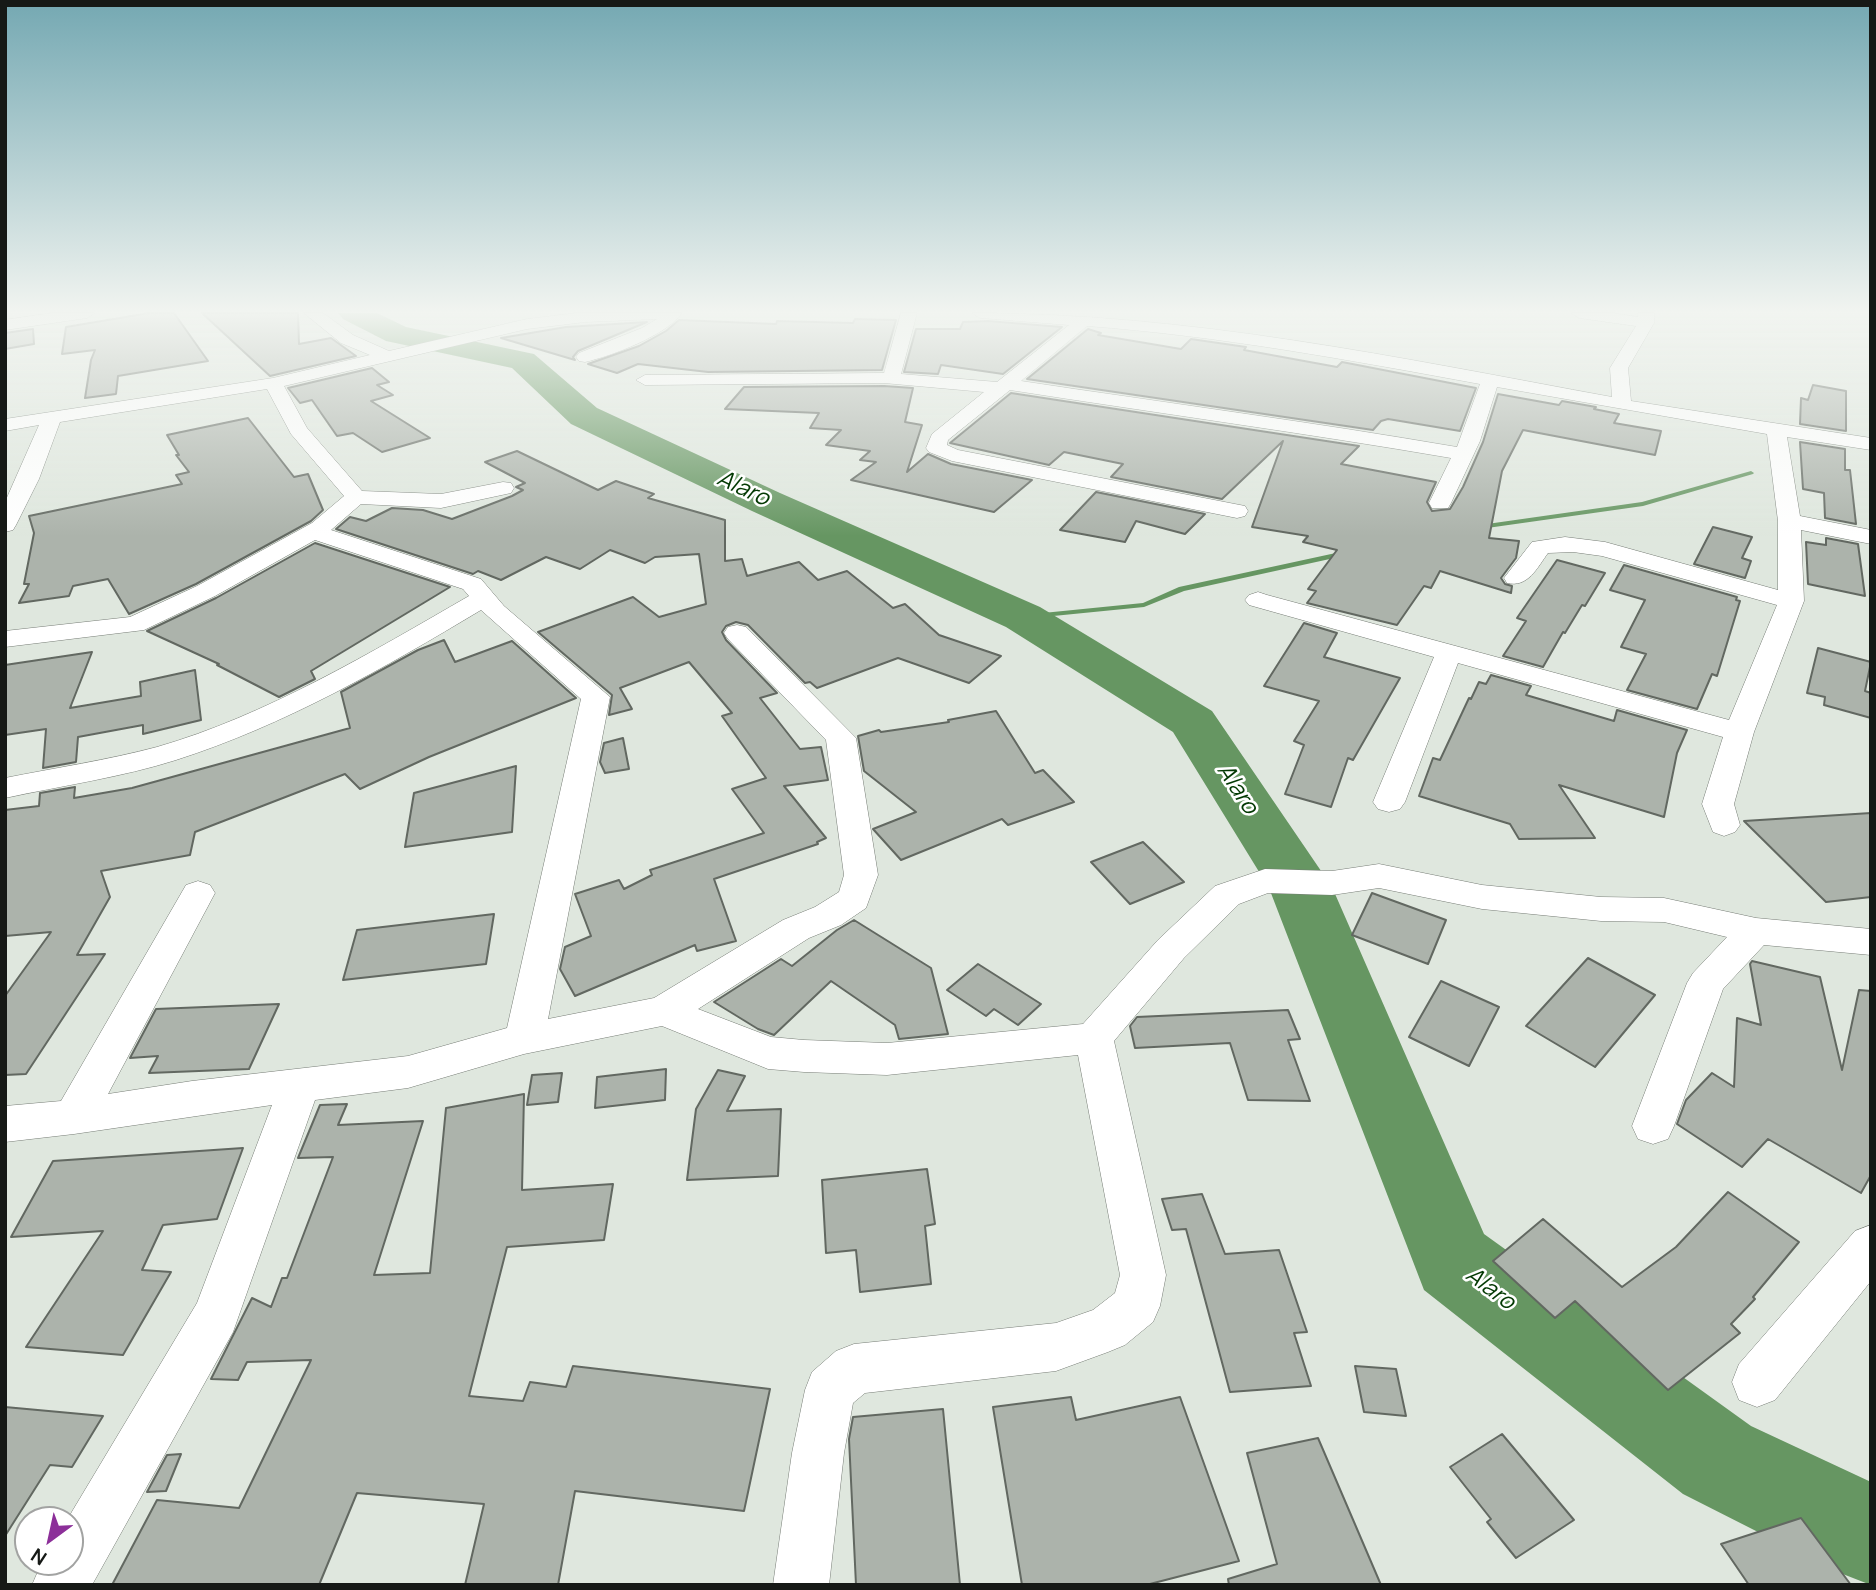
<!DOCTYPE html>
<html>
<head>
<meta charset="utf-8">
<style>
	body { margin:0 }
	#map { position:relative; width:1876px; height:1590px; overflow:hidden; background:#dfe7de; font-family:Manrope,sans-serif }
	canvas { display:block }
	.frame { position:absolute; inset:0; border:7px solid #161916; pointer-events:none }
	.north { position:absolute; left:14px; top:1506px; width:70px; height:70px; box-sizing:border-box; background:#fff; border:2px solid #a2a3a2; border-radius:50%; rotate:213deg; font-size:19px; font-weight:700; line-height:28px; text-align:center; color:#161916 }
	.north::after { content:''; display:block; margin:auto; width:24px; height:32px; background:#8c2f99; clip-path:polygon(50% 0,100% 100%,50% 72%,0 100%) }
</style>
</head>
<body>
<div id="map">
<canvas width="1876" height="1590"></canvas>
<div class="frame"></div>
<div class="north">N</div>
</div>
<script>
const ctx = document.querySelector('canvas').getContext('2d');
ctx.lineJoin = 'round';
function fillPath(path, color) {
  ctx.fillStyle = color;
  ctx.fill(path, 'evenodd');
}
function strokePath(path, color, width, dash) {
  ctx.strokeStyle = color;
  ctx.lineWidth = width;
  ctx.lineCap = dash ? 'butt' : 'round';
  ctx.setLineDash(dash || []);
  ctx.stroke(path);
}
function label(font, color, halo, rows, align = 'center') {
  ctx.font = font + ' Manrope,sans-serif';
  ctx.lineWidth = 5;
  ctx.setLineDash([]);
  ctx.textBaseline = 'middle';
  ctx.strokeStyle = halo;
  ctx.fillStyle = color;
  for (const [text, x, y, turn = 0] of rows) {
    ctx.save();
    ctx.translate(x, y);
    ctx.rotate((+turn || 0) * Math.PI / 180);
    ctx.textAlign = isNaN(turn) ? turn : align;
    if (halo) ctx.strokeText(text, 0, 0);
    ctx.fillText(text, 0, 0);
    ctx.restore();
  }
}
fillPath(new Path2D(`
	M1751,471L1754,473L1753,474L1643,506L1480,529L1477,527L1480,525L1642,502Z
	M1345,551H1348V555L1184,591L1144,607L1023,619L1019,617L1023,615L1143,603L1179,587Z`), '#669662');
fillPath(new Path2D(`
	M338,313H377L406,327L534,354L597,408L780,493L1040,607L1212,711L1332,887L1484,1234L1751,1426L1871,1482V1585L1835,1571L1683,1494L1424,1290L1269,888L1173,732L1006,627L752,511L571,424L512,368L386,341L343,319Z`), '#669662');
const building = new Path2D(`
	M149,313H174L208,361L118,376L116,394L85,398L91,360L95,350L62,354L66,327Z
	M202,313H298L299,344L331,338L356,356L270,376Z
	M855,319L896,320L882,370L708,372L638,364L617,373L588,364L639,346L666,331L679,320L776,324L777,321L853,323Z
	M988,321L1062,327L1003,374L941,365L938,374L904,372L916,329H960L963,322Z
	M647,322L578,351L573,357L575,360L501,338L566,327Z
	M33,329L34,344L5,349V333Z
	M1088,329L1101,333L1098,335L1181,349L1191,339L1246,347L1244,350L1337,367L1342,362L1476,388L1460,431L1388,419L1381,421L1373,430L1027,379Z
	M372,368L389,382L377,385L393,395L371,401L430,438L382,452L353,433L337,436L312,400L300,403L288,388Z
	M1813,385L1846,391V431L1800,424L1801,398L1808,400Z
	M884,386L913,388L905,422L922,425L907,472L928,454L951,464L1032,480L994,512L901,491L851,480L876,462L860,460L870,451L826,445L841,430L810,428L819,413L725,409L744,387Z
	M1011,393L1359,446L1341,464L1436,482L1427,502L1432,511L1450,509L1463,487L1483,442L1498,394L1559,405L1562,401L1596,407L1594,409L1619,414L1614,423L1661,431L1655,455L1523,430L1502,471L1489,538L1519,541L1516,558L1501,578L1505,584L1512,586L1511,593L1440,571L1431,588L1424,586L1397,625L1307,603L1316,591L1308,589L1337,550L1303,542L1308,536L1252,527L1283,441L1222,499L1111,477L1123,464L1064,452L1049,465L950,443Z
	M248,418L294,477L308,474L323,510L311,521L196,584L129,614L108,579L73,586L69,596L19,603L29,584H24L34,533L29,516L182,484L176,475L189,472L176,455H179L167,435Z
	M1800,442L1845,449V470H1850L1856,524L1825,518L1824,493L1803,489Z
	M517,451L598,490L616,481L654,494L648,498L725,520V561L742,559L747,576L799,562L818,580L847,571L893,608L905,604L939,635L1001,656L969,683L898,658L817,688L810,682L805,683L748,625L736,622L726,626L722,632L726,640L777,693L760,698L800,749L821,747L828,780L784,786L826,838L817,842L818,844L714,879L736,941L697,951L695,945L575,996L560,969L565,947L591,936L575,894L619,880L624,889L652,875L650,870L764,833L732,789L766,778L722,716L732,713L689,662L620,688L632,709L609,715L612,695L538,632L633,597L659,617L706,604L699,554L655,557L645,563L610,550L580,569L546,557L501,580L478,571L473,574L336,529L350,517L366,521L392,508L423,510L452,519L512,496L523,490L516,487L525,483L485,462Z
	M1096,492L1205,514L1185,534L1136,521L1125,542L1060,530Z
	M1713,527L1752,537L1742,558L1751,561L1745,578L1694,564Z
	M1826,538L1858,544L1865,596L1808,584L1806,542L1826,545Z
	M315,543L450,587L311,671L315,679L279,697L217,665L219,664L147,631L216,598Z
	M1557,560L1605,573L1585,606L1582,605L1565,633L1563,632L1543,667L1503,656L1526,621L1517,618Z
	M1624,565L1737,597L1736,600L1740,601L1717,676L1712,674L1697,709L1627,690L1646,654L1621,647L1645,600L1610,590Z
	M1304,623L1337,633L1324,657L1400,678L1353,760L1348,758L1331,807L1285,794L1304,745L1294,741L1319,701L1264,686Z
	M444,640L455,662L512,641L576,698L429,757L360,789L345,774L195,832L190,855L101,871L110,897L77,955L105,954L26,1074L5,1075V996L51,932L5,936V810L39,806L40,793L75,787L74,798L132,788L350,728L341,692L418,650Z
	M1818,648L1871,662L1865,691L1871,693V718L1824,705L1825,697L1807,693Z
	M92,652L70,708L141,696L140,682L195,670L201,720L143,734V725L78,737L76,762L43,768L46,729L5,735V665Z
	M1491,675L1531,686L1526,695L1614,721L1617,710L1687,730L1677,753L1664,817L1559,785L1595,838L1519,839L1510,824L1419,796L1433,758L1440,760L1469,698L1471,699L1479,682L1486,684Z
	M996,711L1035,773L1043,770L1074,802L1008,825L1002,819L901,860L873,829L916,812L864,771L858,736L879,730L881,732L949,722L948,720Z
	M623,738L629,769L605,773L600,762L604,743Z
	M516,766L512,832L405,847L414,793Z
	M1871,813V897L1826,902L1744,821Z
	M1143,842L1184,882L1130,904L1091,862Z
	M1372,893L1446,920L1428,964L1352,935Z
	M494,914L486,964L343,980L357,930Z
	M854,920L931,968L948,1034L899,1039L895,1025L831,981L774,1035L758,1029L714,1002L781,959L792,966L837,930Z
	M1588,958L1655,995L1595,1067L1526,1026Z
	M1752,961L1820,977L1842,1070L1859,990L1871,991V1175L1861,1193L1768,1139L1742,1167L1677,1124L1686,1100L1712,1073L1734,1087L1737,1018L1761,1025L1750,964Z
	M978,964L1041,1004L1018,1025L994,1009L986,1016L947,990Z
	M1441,981L1499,1007L1469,1066L1409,1037Z
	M279,1004L249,1069L149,1073L158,1056L130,1058L156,1009Z
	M1288,1010L1300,1039L1288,1040L1310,1101L1248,1100L1230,1043L1135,1048L1130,1026L1137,1017Z
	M666,1069L665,1100L595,1108L597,1077Z
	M718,1070L745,1076L727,1111L781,1109L778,1176L687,1180L696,1109Z
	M562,1073L558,1102L527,1105L532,1075Z
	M524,1094L522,1190L613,1184L604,1240L507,1247L469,1396L523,1401L530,1382L566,1387L573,1366L770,1389L744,1511L575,1491L558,1585H465L484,1504L357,1493L319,1585H112L157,1500L239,1508L311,1360L247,1362L238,1380L211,1379L252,1298L271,1307L282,1278H287L333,1157L298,1158L320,1105L347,1104L338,1125L423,1121L374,1275L430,1273L446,1108Z
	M243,1148L217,1219L163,1225L142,1270L171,1272L123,1355L26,1347L103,1231L11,1237L53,1161Z
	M927,1169L935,1224L925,1226L931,1284L860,1292L856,1250L826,1253L822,1180Z
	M1728,1192L1799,1242L1753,1297L1755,1299L1731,1324L1740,1333L1668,1390L1575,1301L1555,1318L1493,1261L1543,1219L1622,1287L1676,1247Z
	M1202,1194L1225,1254L1279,1250L1307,1332L1294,1333L1311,1386L1230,1392L1186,1229L1172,1230L1162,1199Z
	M1355,1366L1396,1369L1406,1416L1364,1412Z
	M1071,1397L1076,1420L1180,1397L1239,1561L1146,1585H1022L993,1407Z
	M5,1407L103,1416L72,1467L50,1465L5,1536Z
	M943,1409L960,1585H856L849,1439L853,1417Z
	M1502,1434L1574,1520L1516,1558L1487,1522L1491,1519L1450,1467Z
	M1318,1438L1381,1585H1229L1228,1579L1277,1564L1247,1453Z
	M181,1454L166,1491L147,1492L167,1455Z
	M1801,1518L1851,1585H1749L1721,1544Z`);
fillPath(building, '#acb3ab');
strokePath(building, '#626861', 2);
const minor = new Path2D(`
	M52,313H95L87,318L5,330V320Z
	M304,313H323L353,335L389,351L527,319L576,313H682C667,335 611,356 585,362L579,361L576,357L579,353L642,328L657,319L585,322L527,329L284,386L307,428L362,491L441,494L503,482L511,483L514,488L511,493L441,508L361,504L331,530L481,579L504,606L610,697L548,1019L654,998L783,920L815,907L839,892L844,875L826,740L728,639L724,633L728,627L737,625L746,627L856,738L878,875L866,908L841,925L809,938L698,1009L771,1037L804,1040L887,1043L1083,1024L1158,940L1215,886L1265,869L1332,871L1379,864L1482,885L1601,897L1664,898L1756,918L1871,929V955L1764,945L1723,989L1674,1126L1668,1139L1653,1144L1638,1139L1632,1126L1687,983L1693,973L1727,937L1664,922L1601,921L1482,909L1379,888L1332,895L1268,893L1239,904L1184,958L1114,1041L1166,1275L1160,1306L1153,1322L1125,1345L1108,1352L1056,1371L865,1393L853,1403L844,1453L829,1585H773L792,1453L805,1390L812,1372L836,1351L854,1344L1056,1323L1093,1310L1115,1293L1120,1275L1078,1055L887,1075L804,1072L768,1069L662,1026L524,1054L408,1088L315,1100L233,1332L92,1585H32L42,1562H70V1520H67L197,1303L272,1105L74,1134L5,1142V1106L61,1101L186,885L198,881L210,885L215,893L108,1094L192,1081L408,1056L507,1028L581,699L481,610C384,668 285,725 176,760C123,777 60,786 5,798V778C55,768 108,760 157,747C265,716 372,652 469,596L463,589L315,540L215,596L144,630L5,647V631L130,617L197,586L312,523L344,496L291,434L267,389L60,422L39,479L16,525L13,530L5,532V502L39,425L5,431V419L273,378L370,355L341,343Z
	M901,313H917L901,374L997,382L1069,325L980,318L972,313C1189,313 1400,358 1612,397L1610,368L1636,326L1579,318L1571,313H1613L1638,317V313H1654V323L1628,368L1631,401L1871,438V450L1787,437L1800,516L1871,530V544L1801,530L1804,601L1754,732L1734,804L1740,825L1735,832L1724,836L1713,832L1702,804L1723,737L1458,663L1405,802L1400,809L1389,812L1378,809L1373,802L1434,657L1249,605L1245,600L1249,595L1258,592L1267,595L1729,720L1777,605L1602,556L1573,552L1548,553C1537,568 1528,588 1507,583L1504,578L1532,542L1565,537L1605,542L1778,590V521L1767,434L1497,387L1480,441L1451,503L1448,508H1432L1429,503L1451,458C1305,433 1157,413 1010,390L948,440L947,445L958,450L1245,506L1248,511L1245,516L1237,518L952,461L929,452L926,448L932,434L984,392L884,383L645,385L636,380L645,375L884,373ZM1087,326C1220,336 1349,360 1480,384L1457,447C1312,422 1167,403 1021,381Z
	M1871,1225V1281L1775,1400L1757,1407L1739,1400L1732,1382L1739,1364L1855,1231Z`);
strokePath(minor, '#777d76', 1);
fillPath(minor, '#fff');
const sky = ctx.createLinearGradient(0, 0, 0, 536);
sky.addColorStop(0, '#74a8b2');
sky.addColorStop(0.58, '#f1f4f0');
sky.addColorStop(1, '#f1f4f000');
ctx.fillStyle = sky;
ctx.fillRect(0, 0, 1876, 536);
label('italic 23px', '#033903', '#fff', [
	["Alaro",743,489,25],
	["Alaro",1237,789,57],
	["Alaro",1490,1289,37]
]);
</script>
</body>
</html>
